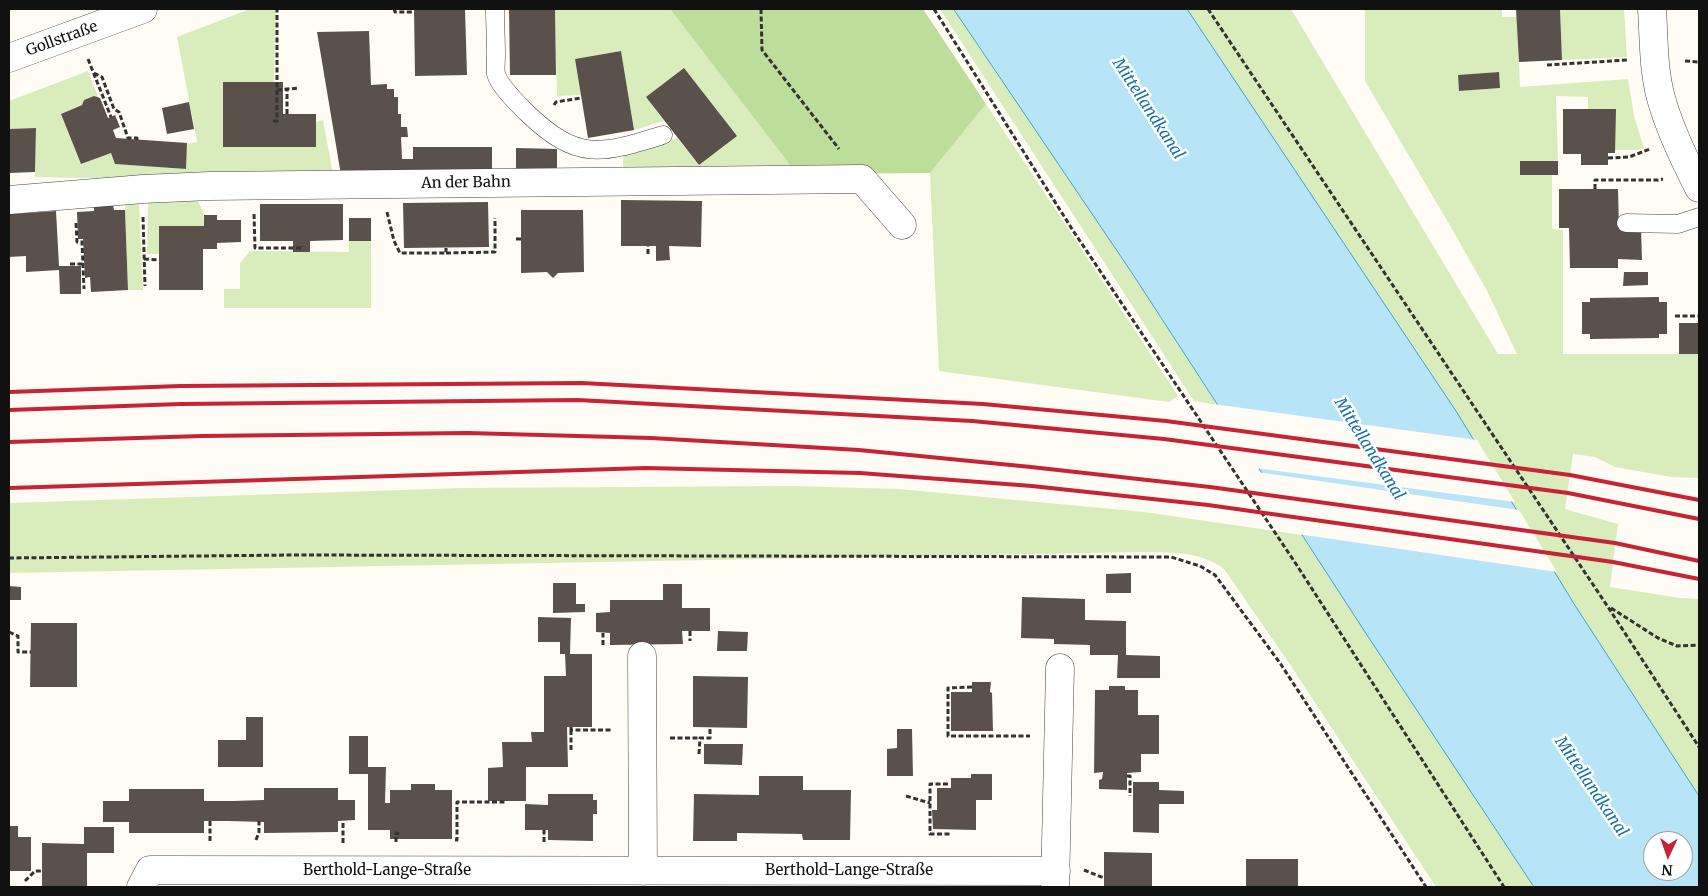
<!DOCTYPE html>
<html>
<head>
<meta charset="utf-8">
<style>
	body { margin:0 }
	#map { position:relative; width:1708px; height:896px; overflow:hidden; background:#fffcf5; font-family:Merriweather,serif }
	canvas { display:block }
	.frame { position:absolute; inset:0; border:10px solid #111; pointer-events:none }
	.north { position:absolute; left:1643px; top:831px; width:50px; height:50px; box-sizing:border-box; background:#fff; border:1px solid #a0a0a0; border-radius:50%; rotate:183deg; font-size:14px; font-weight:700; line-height:20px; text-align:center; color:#111 }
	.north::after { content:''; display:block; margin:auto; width:18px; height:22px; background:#c62336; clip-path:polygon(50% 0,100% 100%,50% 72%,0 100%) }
</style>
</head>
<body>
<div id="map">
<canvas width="1708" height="896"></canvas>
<div class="frame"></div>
<div class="north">N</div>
</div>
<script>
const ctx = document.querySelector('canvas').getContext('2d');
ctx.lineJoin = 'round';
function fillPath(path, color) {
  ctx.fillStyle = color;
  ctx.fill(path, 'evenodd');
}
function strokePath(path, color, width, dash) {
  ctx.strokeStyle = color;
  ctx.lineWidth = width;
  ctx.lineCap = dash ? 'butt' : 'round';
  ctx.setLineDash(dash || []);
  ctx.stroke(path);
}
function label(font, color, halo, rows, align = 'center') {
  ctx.font = font + ' Merriweather,serif';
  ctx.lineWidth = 5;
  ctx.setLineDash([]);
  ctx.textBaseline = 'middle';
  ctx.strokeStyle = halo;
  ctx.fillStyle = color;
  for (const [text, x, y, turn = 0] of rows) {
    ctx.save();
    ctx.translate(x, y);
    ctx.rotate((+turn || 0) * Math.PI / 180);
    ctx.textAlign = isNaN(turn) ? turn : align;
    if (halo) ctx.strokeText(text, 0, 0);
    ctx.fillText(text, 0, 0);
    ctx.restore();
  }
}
fillPath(new Path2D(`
	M250,9H276L274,82H223V147H315L316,122L323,120L333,174L86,178L35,177L36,128L9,129V101L88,71L99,99L94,96L84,100L82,105L61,114L81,164L111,153L115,164L185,169L187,144L197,142L177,37Z
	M555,9H670L797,174L623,175V155L648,149L677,138L699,165L736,136L646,97L664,121L634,130L621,51L575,59L581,95L557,96Z
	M940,9H954L1132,273L1217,405L1194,401Z
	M1187,9H1291L1498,354H1517L1486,289L1452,229L1365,81V9H1502V17H1517L1520,87L1628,79L1634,116L1644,148L1637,150H1615V109H1588V97L1556,96L1558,161H1520V175H1552V229L1563,230V354H1699V478L1671,477L1615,467L1595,457L1573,454L1565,509L1618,524L1610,587L1680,598L1699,599V796L1576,607L1456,411ZM1499,72L1500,88L1459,91L1458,75Z
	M1560,9H1624L1627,57L1562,60Z
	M986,104L1178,396L1169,402L939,371L930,173Z
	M196,198L203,211L204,226H159V254H147L148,202Z
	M139,202L143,290H128L125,204Z
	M349,241H371V308H224V289H240V263L250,251L349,252Z
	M791,486L899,489L1144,512L1302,535L1534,887H1436L1287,660L1224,569C1199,550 1168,553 1138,552L9,573V503L463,488Z`), '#d8ecbc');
fillPath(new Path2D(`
	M670,9H923L986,104L930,173L797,174Z`), '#bddd9b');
const water = new Path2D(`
	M954,9H1187L1456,411L1576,607L1699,796V887H1534L1367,635L1132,273ZM1653,841H1683V871H1653Z`);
fillPath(water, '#b8e4f8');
strokePath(water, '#3ca0d1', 1);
fillPath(new Path2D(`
	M1213,404L1477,440L1515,502L1255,468Z
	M1257,472L1519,510L1557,572L1298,534Z`), '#fffcf5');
fillPath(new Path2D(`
	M414,9H465L467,75L415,76Z
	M509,9H555L556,75H510Z
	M1516,9H1560L1562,60L1519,62Z
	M369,31L371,85L387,84V89H394V97H398V114H401V127H407L408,137H401L402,159H413V147H492V173L341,175L317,32Z
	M621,51L634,130L588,138L575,59Z
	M684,68L737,136L699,165L646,97Z
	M1499,72L1500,88L1459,91L1458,75Z
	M223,82H283V114H316V147H223Z
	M94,96L100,98L108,118L115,115L120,127L113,130L116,138L187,143L186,169L115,164L111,153L81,164L61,114L82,105L84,100Z
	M189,102L194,129L167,134L162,108Z
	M1563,109H1616L1615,153H1608V165H1581V154H1563Z
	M36,128L35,172L9,173V129Z
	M516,148L557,149V175H516Z
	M1520,161H1558V175H1520Z
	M1559,189H1618L1619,228H1641L1642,260L1618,259V268H1570L1569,228H1559Z
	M621,200L702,201L701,247L669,246L670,260L656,261V246H621Z
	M488,202L489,247L404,248L403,203Z
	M260,204H343V240L310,241V252H293V241H260Z
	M113,205L114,210H125L128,290L91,292L90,277L85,278L83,239H78L77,212L94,211V206Z
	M521,210H583L584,272L558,273L553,278L547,272L521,273Z
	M56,211L59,266H81V294H60L59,270L26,272V256L9,257V214Z
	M204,215H217V220H241V242L217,243V249H203V290H159V226H204Z
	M349,218H371V241H349Z
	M1624,272H1648V285L1623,286Z
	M1659,297V302H1667V334H1659V338L1590,339V334H1582V302H1590V298Z
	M1679,323H1699V354H1679Z
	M1131,573V593H1106V574Z
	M553,583H576V604H585V612L553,613Z
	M663,584H682V608H710V631H682L683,644L610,645V633L596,632V613L610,612V600H663Z
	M9,586L21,587V600H9Z
	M1022,597L1085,599V620L1126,621V655L1160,656V678H1117L1118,655H1090V645L1054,644V639L1021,638Z
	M538,617L571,618L570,654H592V727H567L568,767H526V801H488V768L503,767L502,742H532L531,732H544V676H566L565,654H560V642H538Z
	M31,623H77V687H30Z
	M718,631L748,632L747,651H717Z
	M693,676L748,677L747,728L693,727Z
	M972,682H991L990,692L992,693L993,731H951V692H972Z
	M1109,686H1125V690H1138V715H1159V754H1141V772L1127,773V790L1099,789V780L1102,779L1103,772L1094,773L1095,690H1109Z
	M246,717H263V767H218V740H246Z
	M897,729H912L913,776H887V749L897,748Z
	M349,736H368V767H386L385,803H390V790H411V784H435V790H452V839H390V830H368V774H349Z
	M704,744H743L742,765L704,764Z
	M971,774H992V800H976V830L933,829L932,810H937V788H951V778H971Z
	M759,776H803V790H851L850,840H803L802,834L737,833V841H693L694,794L759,795Z
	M1133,782H1159V790L1184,791V804H1159V833L1133,832Z
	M264,788H338V800H355V820L338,821V832L264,833V822L228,821H204V833H129V822H103V801H129V789H204V801H233L264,800Z
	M548,794H593V800H597V814H593V841L548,840V830H525V804L548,805Z
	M9,826H18V837H31V871H9Z
	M84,827H114V853H87V887H42V843L84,844Z
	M1104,852L1152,853V887H1104Z
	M1246,859H1298V887H1246Z`), '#5a514d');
const lane = new Path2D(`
	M495,9C495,24 496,39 496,55C496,61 495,69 496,74C500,87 518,104 527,113C578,162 601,154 663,135
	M1626,223L1678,224L1699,217`);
const street = new Path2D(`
	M1652,9C1654,38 1653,69 1661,98C1669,127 1685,161 1699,188
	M9,58L143,9
	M9,200L143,189L210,186L862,179L902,225
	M642,656L643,871
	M141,887L150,870L1056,871
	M1055,887L1060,668`);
strokePath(lane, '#444', 19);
strokePath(street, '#444', 29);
strokePath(new Path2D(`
	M394,9L395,12H414
	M761,9L762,50L839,149
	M934,9L1072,229L1296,564L1504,887
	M1208,9L1608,607L1699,747
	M88,59L111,117
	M1685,61L1699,62
	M1547,65L1627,60
	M94,73L102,77L114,109L119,112L128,138H137V140
	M277,90L299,88
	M554,105L556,102L581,98
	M287,114V89
	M273,121H277V9
	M1608,158L1629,157L1650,149
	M1595,189V180H1658L1663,179
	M387,212L394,241L400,253H446V248
	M254,214L255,248H302V246
	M143,217L145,286
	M76,223L77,242H82L84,289
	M516,239H521
	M446,253L495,252V218
	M648,254V246
	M144,259L159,260
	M70,264H83
	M1675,316H1699
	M9,558L292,555L1171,557L1200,566L1215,575L1280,663L1426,887
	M1611,608L1658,638L1677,646L1699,645
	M690,631V641
	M9,632L18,636V652H31
	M603,645V633
	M972,687L948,688V736H1030
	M571,727V730H613
	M571,730V750
	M670,738H700
	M699,754L700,738H710V727
	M1127,776H1130V796
	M948,784H930V834H951
	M906,796L930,803
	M210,821V841
	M256,840L259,832V821
	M455,840H457V802H507
	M396,842V833L399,834
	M544,842V830
	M343,843V821
	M1084,870L1104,878
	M25,881L35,871H42`), '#333', 3, [5, 2.5]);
strokePath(lane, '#fff', 18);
strokePath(street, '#fff', 28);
strokePath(new Path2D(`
	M9,392L181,386L582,383L983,404L1166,421L1570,475L1699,500
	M9,410L181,404L578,400L972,421L1164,439L1568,493L1699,519
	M9,442L202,436L468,433L651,438L859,450L1031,467L1210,487L1615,543L1699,561
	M9,488L646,468L860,473L1032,486L1208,505L1613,562L1699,579`), '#c62336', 4);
label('15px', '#111', '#fff', [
	["Gollstraße",62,39,-20],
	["An der Bahn",466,183,-1],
	["Berthold-Lange-Straße",387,871],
	["Berthold-Lange-Straße",849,871]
]);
label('italic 16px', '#1571a8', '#fff', [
	["Mittellandkanal",1148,109,57],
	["Mittellandkanal",1369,449,58],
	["Mittellandkanal",1591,787,56]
]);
</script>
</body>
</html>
